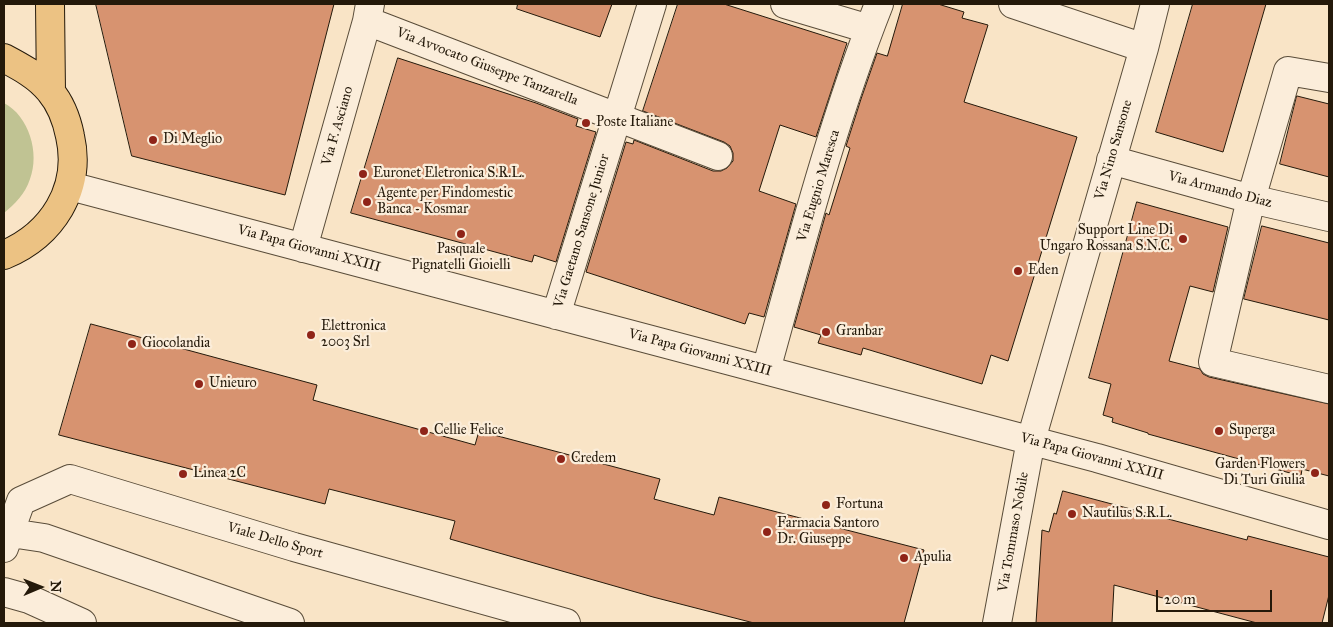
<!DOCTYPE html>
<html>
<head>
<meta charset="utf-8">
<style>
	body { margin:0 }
	#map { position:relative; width:1333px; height:627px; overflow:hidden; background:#f9e4c6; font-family:"IM FELL Great Primer",serif }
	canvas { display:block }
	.frame { position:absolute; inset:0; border:5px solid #24190a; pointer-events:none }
	.north { position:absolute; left:15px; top:562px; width:50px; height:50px; -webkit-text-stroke:4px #fbedda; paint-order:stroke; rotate:89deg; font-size:14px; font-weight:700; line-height:20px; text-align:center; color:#24190a }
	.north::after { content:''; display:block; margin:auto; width:18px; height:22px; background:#24190a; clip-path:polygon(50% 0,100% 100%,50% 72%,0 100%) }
	.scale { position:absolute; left:1156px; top:590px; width:116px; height:22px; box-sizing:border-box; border:2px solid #24190a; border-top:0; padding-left:6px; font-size:15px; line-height:18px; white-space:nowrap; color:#24190a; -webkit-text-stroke:4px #fbedda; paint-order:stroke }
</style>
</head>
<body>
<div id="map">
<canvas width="1333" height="627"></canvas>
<div class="frame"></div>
<div class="north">N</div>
<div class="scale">20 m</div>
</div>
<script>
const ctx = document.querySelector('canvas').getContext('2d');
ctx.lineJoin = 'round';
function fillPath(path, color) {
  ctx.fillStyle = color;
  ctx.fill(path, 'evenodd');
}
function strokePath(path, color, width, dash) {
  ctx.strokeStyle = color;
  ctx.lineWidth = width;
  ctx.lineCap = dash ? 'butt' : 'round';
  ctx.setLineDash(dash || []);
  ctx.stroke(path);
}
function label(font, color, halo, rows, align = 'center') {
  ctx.font = font + ' "IM FELL Great Primer",serif';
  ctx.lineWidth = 4.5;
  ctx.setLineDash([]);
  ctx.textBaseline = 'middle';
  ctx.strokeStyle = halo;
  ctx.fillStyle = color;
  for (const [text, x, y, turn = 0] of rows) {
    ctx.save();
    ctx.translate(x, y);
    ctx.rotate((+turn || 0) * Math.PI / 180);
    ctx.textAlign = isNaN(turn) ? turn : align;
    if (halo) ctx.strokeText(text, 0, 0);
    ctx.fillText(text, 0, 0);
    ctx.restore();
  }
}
fillPath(new Path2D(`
	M4,103C29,116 40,153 30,179C25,194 15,204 4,213Z`), '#c0c393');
const building = new Path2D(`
	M96,4H334L285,195L132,156Z
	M518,4H612L600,37L517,9Z
	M678,4H724L847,43L816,137L780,125L759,191L796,204L764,317L749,313L745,324L586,272L626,142L633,144L634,140L713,171H721L727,168L733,161V153L730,146L724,142L643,111Z
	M903,4H938L964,12L962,18L988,25L964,102L1077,137L1008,361L991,355L982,384L863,348L861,355L818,343L821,335L794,327L826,213L829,215L850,148L846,146L861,99L877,53L887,56Z
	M1193,4H1266L1223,152L1156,132Z
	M398,58L536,103L578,119L576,126L596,132L556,262L534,255L532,262L351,213Z
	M1297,96L1329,104V177L1280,164Z
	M1137,202L1228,227L1213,292L1190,286L1169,361L1200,369L1203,374L1209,377L1329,404V476L1302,469L1301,476L1148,434V433L1112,422L1113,418L1103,415L1111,384L1089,378Z
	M1262,226L1329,243V320L1244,299Z
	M91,324L317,385L313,400L475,445L479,431L660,479L654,499L714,515L719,497L924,550L904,623H754L653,597L450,539L455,521L329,489L325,504L59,435Z
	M1063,491L1247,540L1248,536L1329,557V595L1322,623H1257L1114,585L1112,623H1036L1042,530L1049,532L1054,513L1056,514Z`);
fillPath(building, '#d79370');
strokePath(building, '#24190a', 1);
const minor = new Path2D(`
	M785,4L869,29
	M1013,4L1144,48
	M367,21L718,156
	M1329,78L1288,71L1251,199L1213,362L1329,389
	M1111,160L1251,199L1329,217
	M70,186L1097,458L1329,525
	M303,248L367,21L370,4
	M556,315L652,4
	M766,370C800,247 832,123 879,4
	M4,532L44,538L290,623
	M4,548L21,501L70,479L294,547L566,623
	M4,592L29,599L82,623
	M997,623L1031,440L1144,48L1155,4`);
const major = new Path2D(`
	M50,4L51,92
	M4,58C21,67 38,76 50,91C61,104 67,121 70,136C82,189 52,235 4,255`);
strokePath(minor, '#594c39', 30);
strokePath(major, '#24190a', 30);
strokePath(minor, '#fbedda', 28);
strokePath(major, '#ecc283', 28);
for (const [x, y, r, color] of [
	[586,123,5,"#8f2418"],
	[153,140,5,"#8f2418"],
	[363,174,5,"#8f2418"],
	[367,202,5,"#8f2418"],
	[461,234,5,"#8f2418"],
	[1183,239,5,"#8f2418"],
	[1018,271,5,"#8f2418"],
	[826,332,5,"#8f2418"],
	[311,335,5,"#8f2418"],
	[132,344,5,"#8f2418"],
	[199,384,5,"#8f2418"],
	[424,431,5,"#8f2418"],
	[1219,431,5,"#8f2418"],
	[561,459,5,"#8f2418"],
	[1315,473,5,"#8f2418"],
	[183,474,5,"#8f2418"],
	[826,505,5,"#8f2418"],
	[1072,514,5,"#8f2418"],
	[767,532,5,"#8f2418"],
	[904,558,5,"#8f2418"]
]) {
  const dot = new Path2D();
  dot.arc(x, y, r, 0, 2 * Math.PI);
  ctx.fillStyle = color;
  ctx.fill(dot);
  strokePath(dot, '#fbedda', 2);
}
label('14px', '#24190a', '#fbedda', [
	["Via Avvocato Giuseppe Tanzarella",487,67,21],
	["Via F. Asciano",338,126,-74],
	["Via Nino Sansone",1114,150,-74],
	["Via Eugnio Maresca",819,186,-73],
	["Via Armando Diaz",1220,190,15],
	["Via Gaetano Sansone Junior",582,231,-73],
	["Via Papa Giovanni XXIII",309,249,15],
	["Via Papa Giovanni XXIII",700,353,15],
	["Via Papa Giovanni XXIII",1092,457,15],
	["Via Tommaso Nobile",1014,532,-80],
	["Viale Dello Sport",275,541,16]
]);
label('14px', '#24190a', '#fbedda', [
	["Poste Italiane",596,123],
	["Di Meglio",163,140],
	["Euronet Eletronica S.R.L.",373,174],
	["Agente per Findomestic",377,194],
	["Banca - Kosmar",377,210],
	["Support Line Di",1173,231,"right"],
	["Ungaro Rossana S.N.C.",1173,247,"right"],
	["Pasquale",461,250,"center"],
	["Pignatelli Gioielli",461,266,"center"],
	["Eden",1028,271],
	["Elettronica",321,327],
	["2003 Srl",321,343],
	["Granbar",836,332],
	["Giocolandia",142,344],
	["Unieuro",209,384],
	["Cellie Felice",434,431],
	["Superga",1229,431],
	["Credem",571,459],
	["Garden Flowers",1305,465,"right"],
	["Di Turi Giulia",1305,481,"right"],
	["Linea 2C",193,474],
	["Fortuna",836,505],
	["Nautilus S.R.L.",1082,514],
	["Farmacia Santoro",777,524],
	["Dr. Giuseppe",777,540],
	["Apulia",914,558]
], 'left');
</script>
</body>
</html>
